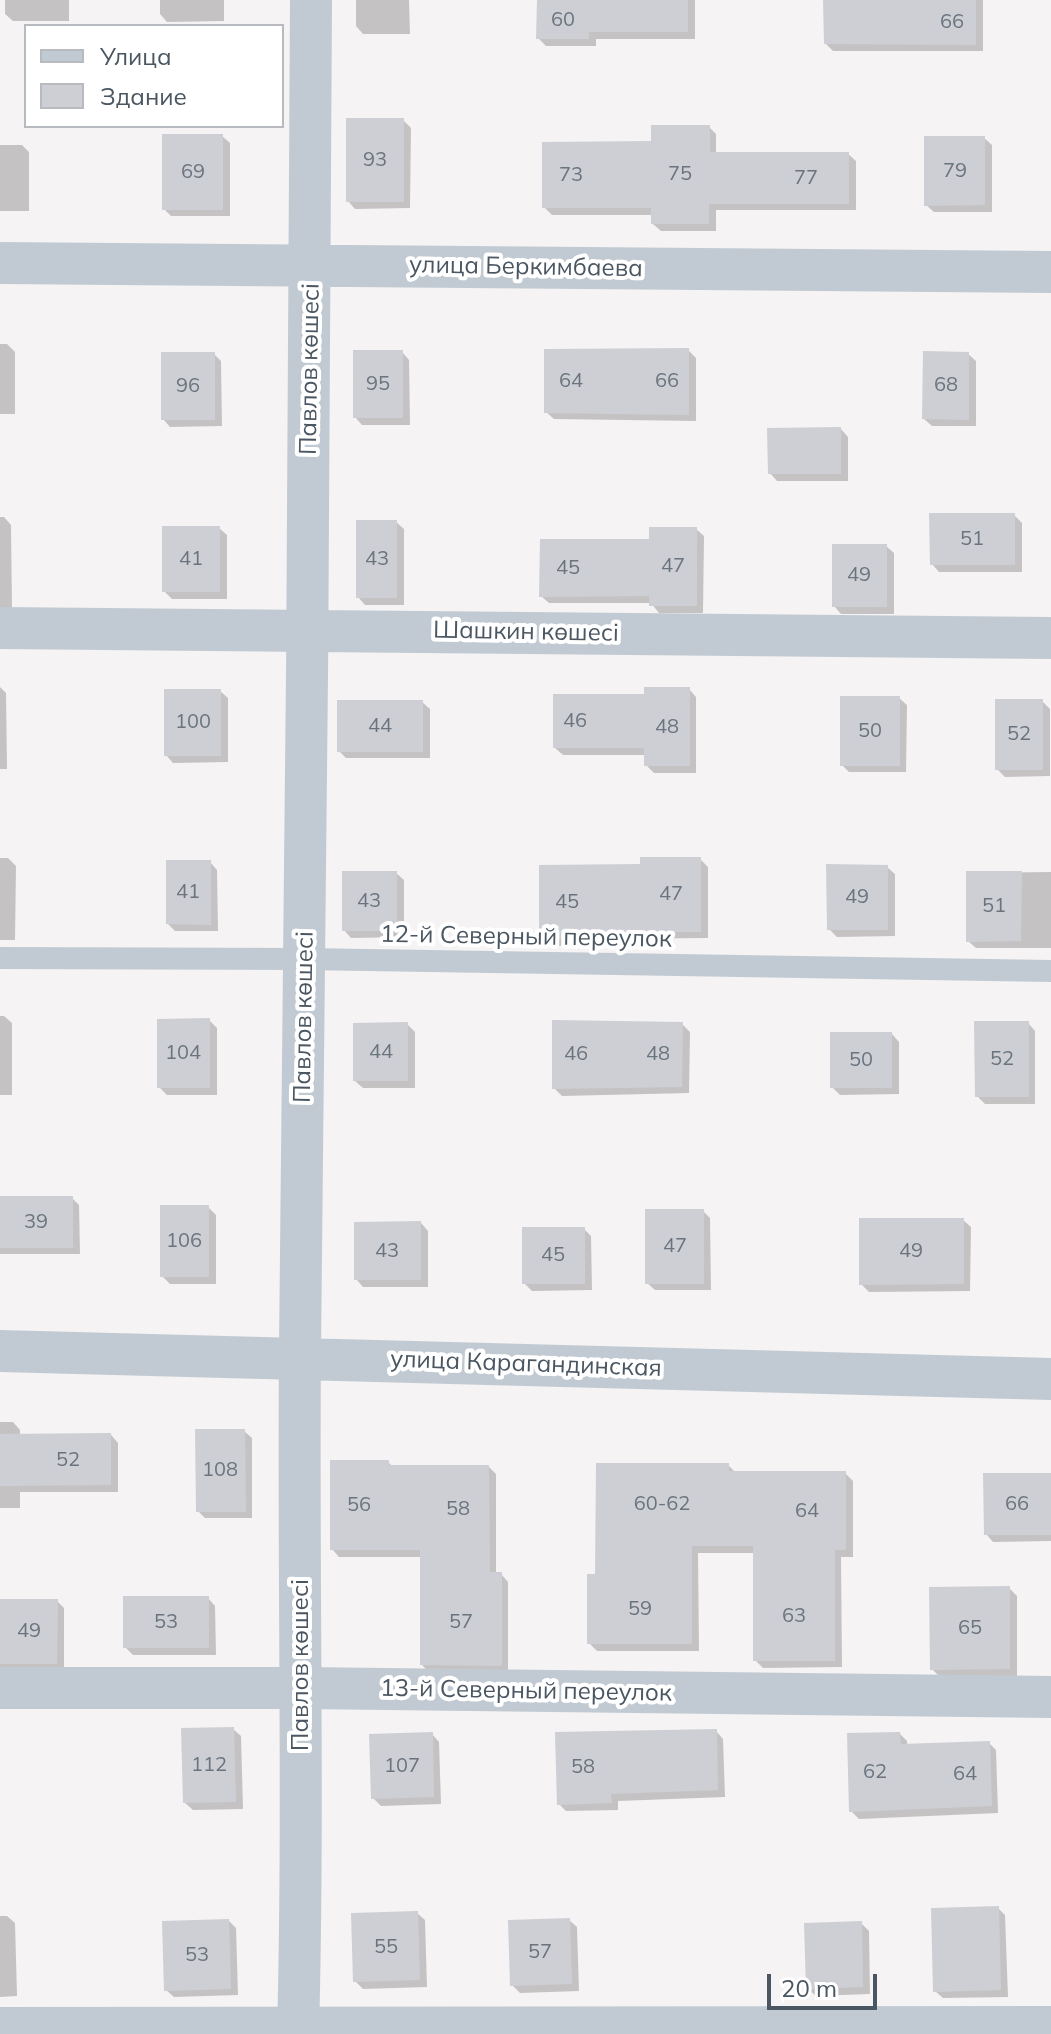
<!DOCTYPE html>
<html>
<head>
<meta charset="utf-8">
<style>
	body { margin:0 }
	#map { position:relative; width:1051px; height:2034px; overflow:hidden; background:#f5f3f3; font-family:Mulish,sans-serif }
	canvas { display:block }
	.legend { position:absolute; left:24px; top:24px; width:260px; height:104px; box-sizing:border-box; background:#fff; border:2px solid #b7bbc0; margin:0; padding:10px 14px; list-style:none; font-size:24px; color:#4a5661 }
	.legend li { display:flex; align-items:center; gap:16px; height:40px }
	.legend b { width:40px; border:2px solid #b7bbc0 }
	.scale { position:absolute; left:767px; top:1974px; width:110px; height:36px; box-sizing:border-box; border:4px solid #4a5661; border-top:0; padding-left:10px; font-size:24px; line-height:28px; white-space:nowrap; color:#4a5661; -webkit-text-stroke:6px #fff; paint-order:stroke }
</style>
</head>
<body>
<div id="map">
<canvas width="1051" height="2034"></canvas>
<ul class="legend">
<li><b style="height:10px;background:#c1cad2"></b>Улица</li>
<li><b style="height:22px;background:#cdcfd5"></b>Здание</li>
</ul>
<div class="scale">20 m</div>
</div>
<script>
const ctx = document.querySelector('canvas').getContext('2d');
ctx.lineJoin = 'round';
function fillPath(path, color) {
  ctx.fillStyle = color;
  ctx.fill(path, 'evenodd');
}
function strokePath(path, color, width, dash) {
  ctx.strokeStyle = color;
  ctx.lineWidth = width;
  ctx.lineCap = dash ? 'butt' : 'round';
  ctx.setLineDash(dash || []);
  ctx.stroke(path);
}
function label(font, color, halo, rows, align = 'center') {
  ctx.font = font + ' Mulish,sans-serif';
  ctx.lineWidth = 8;
  ctx.setLineDash([]);
  ctx.textBaseline = 'middle';
  ctx.strokeStyle = halo;
  ctx.fillStyle = color;
  for (const [text, x, y, turn = 0] of rows) {
    ctx.save();
    ctx.translate(x, y);
    ctx.rotate((+turn || 0) * Math.PI / 180);
    ctx.textAlign = isNaN(turn) ? turn : align;
    if (halo) ctx.strokeText(text, 0, 0);
    ctx.fillText(text, 0, 0);
    ctx.restore();
  }
}
fillPath(new Path2D(`
	M5,0H69V21H13L5,14Z
	M160,0H224V21L167,22L160,14Z
	M356,0H409L410,34H363L356,26Z
	M539,0H695V39H596V46H546L538,38Z
	M825,0H983V51H833L826,44Z
	M403,120L411,128L410,208L355,209L348,201Z
	M709,127L716,134V154H848L856,161V210H716V231H661L653,224V215H552L544,207L653,143Z
	M222,136L230,143V216H171L164,209Z
	M984,138L992,145V212H934L926,205Z
	M0,145H22L29,152V211H0Z
	M0,344H7L15,352V414H0Z
	M688,350L696,358V421L554,419L546,412Z
	M402,352L409,360L410,425H362L355,417Z
	M214,354L221,361L222,426L170,427L163,419Z
	M968,354L976,361V426H932L924,419Z
	M841,429L848,437V481H777L770,473Z
	M1014,515L1022,523V572H939L932,564Z
	M0,517H4L11,525L12,609L0,608Z
	M396,522L404,529V605H365L358,597Z
	M219,528L227,535V599H172L164,591Z
	M696,529L704,536L703,613H659L651,603H549L541,596L651,541Z
	M886,546L894,553V614H841L834,606Z
	M0,687L6,693L7,769H0Z
	M689,689L696,697V773H654L646,765V755H563L555,748L646,696Z
	M220,691L228,698V762L173,763L166,755Z
	M899,698L907,705L906,772H849L842,765Z
	M1042,701L1050,709V776L1005,777L997,769Z
	M422,702L430,709V758H346L339,751Z
	M0,858H8L16,866L15,940H0Z
	M700,859L708,867V938L602,939V945L549,946L541,938L642,866Z
	M210,862L217,870L218,931H175L168,924Z
	M887,867L895,874V936L837,937L829,929Z
	M1051,872V948H976L968,941V873Z
	M396,873L404,880V937L351,938L344,930Z
	M0,1016H4L12,1023V1095H0Z
	M209,1020L217,1028V1095H167L159,1087Z
	M1028,1023L1035,1031V1104H985L977,1096Z
	M407,1024L415,1032V1088H363L355,1081Z
	M682,1024L690,1032L689,1093L562,1096L554,1088Z
	M892,1034L899,1042V1094L840,1095L832,1087Z
	M0,1198H72L79,1205L80,1254H0Z
	M208,1207L216,1215V1284H170L162,1276Z
	M703,1211L710,1218L711,1290H655L647,1283Z
	M963,1220L971,1227L970,1291L869,1292L861,1284Z
	M421,1223L428,1231V1287H363L356,1279Z
	M584,1229L591,1236L592,1290L532,1291L524,1283Z
	M0,1422H13L20,1430V1436L111,1435L118,1443V1492H20V1508H0Z
	M244,1431L252,1438V1518H205L198,1511Z
	M388,1462L393,1467H489L496,1474V1574H501L508,1582V1673L429,1672L422,1665V1557H339L332,1549Z
	M728,1465L736,1473H845L853,1481V1557H841L842,1667L763,1668L755,1660V1553H698L699,1651H597L589,1643L597,1576Z
	M1051,1475V1541L993,1542L986,1534Z
	M1009,1588L1017,1596V1676H939L932,1669Z
	M208,1598L215,1606L216,1655H133L125,1647Z
	M0,1601H57L64,1608V1670H0Z
	M233,1729L241,1736L243,1809L193,1810L185,1803Z
	M716,1731L723,1739L725,1797L618,1801V1810L566,1811L559,1804Z
	M432,1734L439,1742L441,1804L381,1806L373,1798Z
	M900,1734L907,1741V1746L989,1743L996,1750L998,1813L859,1819L851,1811Z
	M998,1908L1005,1915L1008,1997L943,1998L935,1991Z
	M417,1913L425,1920L427,1987L363,1989L355,1981Z
	M0,1916H7L15,1923L17,1996L0,1997Z
	M569,1920L577,1927L579,1991L520,1993L512,1985Z
	M229,1921L236,1928L238,1995L174,1997L166,1990Z
	M861,1923L869,1931L870,1994L816,1996L808,1989Z`), '#0003');
fillPath(new Path2D(`
	M537,0H688V32H589V39H536Z
	M823,0H976V45L824,44Z
	M346,118H404V202H346Z
	M651,125H710V152H849V204H709V224H651V208H542V142L651,141Z
	M162,134H223V210H162Z
	M924,136H985V205L924,206Z
	M689,348V415L544,413V349Z
	M353,350H403V418H353Z
	M923,351L969,352V420L922,419Z
	M161,352H215V420H161Z
	M841,427V474H768L767,428Z
	M929,513H1015V565H930Z
	M356,520H397V598H356Z
	M162,526H220V592H162Z
	M649,527H697V606H649V596L539,597L540,539H649Z
	M832,544H887V607H832Z
	M644,687H690V766H644V748H553V694H644Z
	M164,689H221V756H164Z
	M840,696H900V766H840Z
	M995,699H1043V770H995Z
	M337,700H423V752H337Z
	M640,857H701V932H595V939H539V865L640,864Z
	M166,860H211V925L166,924Z
	M826,864L888,865V930H827Z
	M342,871H397V931H342Z
	M966,871H1022L1021,941L966,942Z
	M210,1018V1088H157V1019Z
	M552,1020L683,1022L682,1087L552,1089Z
	M974,1021H1029V1097H975Z
	M408,1022V1081H353V1023Z
	M830,1032H892V1088H830Z
	M0,1196H73V1248H0Z
	M160,1205H209V1277H160Z
	M645,1209H704V1284H645Z
	M859,1218H964V1284L859,1285Z
	M421,1221V1280H354V1222Z
	M522,1227H585V1284H522Z
	M195,1429H245L246,1512H196Z
	M111,1433V1485L0,1486V1434Z
	M330,1460H389V1465H489L490,1572H502V1666L420,1665V1550H330Z
	M596,1463H729V1471H846V1550H835V1661H753V1546H692V1644H587V1574H595Z
	M983,1473H1051V1535H984Z
	M1010,1586V1669L930,1670L929,1587Z
	M123,1596H209V1648H123Z
	M0,1599H58L57,1664H0Z
	M234,1727L236,1802L183,1803L181,1728Z
	M717,1729L718,1790L611,1794L612,1803L557,1805L555,1732Z
	M433,1732L434,1797L371,1799L369,1734Z
	M900,1732L901,1744L990,1741L992,1806L849,1812L847,1733Z
	M999,1906L1001,1990L933,1992L931,1908Z
	M418,1911L420,1980L353,1982L351,1913Z
	M570,1918L572,1984L510,1986L508,1920Z
	M229,1919L231,1989L164,1991L162,1921Z
	M862,1921L863,1987L806,1989L804,1923Z`), '#cdcfd5');
strokePath(new Path2D(`
	M0,958L304,959L1051,971`), '#c1cad2', 22);
strokePath(new Path2D(`
	M0,263L1051,272
	M0,628L1051,638
	M0,1351L1051,1379
	M0,1688H302L1051,1697
	M0,2028L1051,2027
	M298,2034C304,1806 298,1577 300,1349C304,899 311,450 311,0`), '#c1cad2', 42);
label('20px', '#6b747e', null, [
	["60",563,20],
	["66",952,22],
	["93",375,160],
	["79",955,171],
	["69",193,172],
	["75",680,174],
	["73",571,175],
	["77",806,178],
	["64",571,381],
	["66",667,381],
	["95",378,384],
	["68",946,385],
	["96",188,386],
	["51",972,539],
	["41",191,559],
	["43",377,559],
	["47",673,566],
	["45",568,568],
	["49",859,575],
	["46",575,721],
	["100",193,722],
	["44",380,726],
	["48",667,727],
	["50",870,731],
	["52",1019,734],
	["41",188,892],
	["47",671,894],
	["49",857,897],
	["43",369,901],
	["45",567,902],
	["51",994,906],
	["44",381,1052],
	["104",183,1053],
	["46",576,1054],
	["48",658,1054],
	["52",1002,1059],
	["50",861,1060],
	["39",36,1222],
	["106",184,1241],
	["47",675,1246],
	["43",387,1251],
	["49",911,1251],
	["45",553,1255],
	["52",68,1460],
	["108",220,1470],
	["60-62",662,1504],
	["66",1017,1504],
	["56",359,1505],
	["58",458,1509],
	["64",807,1511],
	["59",640,1609],
	["63",794,1616],
	["53",166,1622],
	["57",461,1622],
	["65",970,1628],
	["49",29,1631],
	["112",209,1765],
	["107",402,1766],
	["58",583,1767],
	["62",875,1772],
	["64",965,1774],
	["55",386,1947],
	["57",540,1952],
	["53",197,1955]
]);
label('24px', '#4a5661', '#fff', [
	["улица Беркимбаева",526,267,1],
	["Павлов көшесі",310,369,-89],
	["Шашкин көшесі",526,632,1],
	["12-й Северный переулок",526,937,1],
	["Павлов көшесі",304,1017,-89],
	["улица Карагандинская",526,1364,2],
	["Павлов көшесі",301,1665,-90],
	["13-й Северный переулок",526,1691,1]
]);
</script>
</body>
</html>
